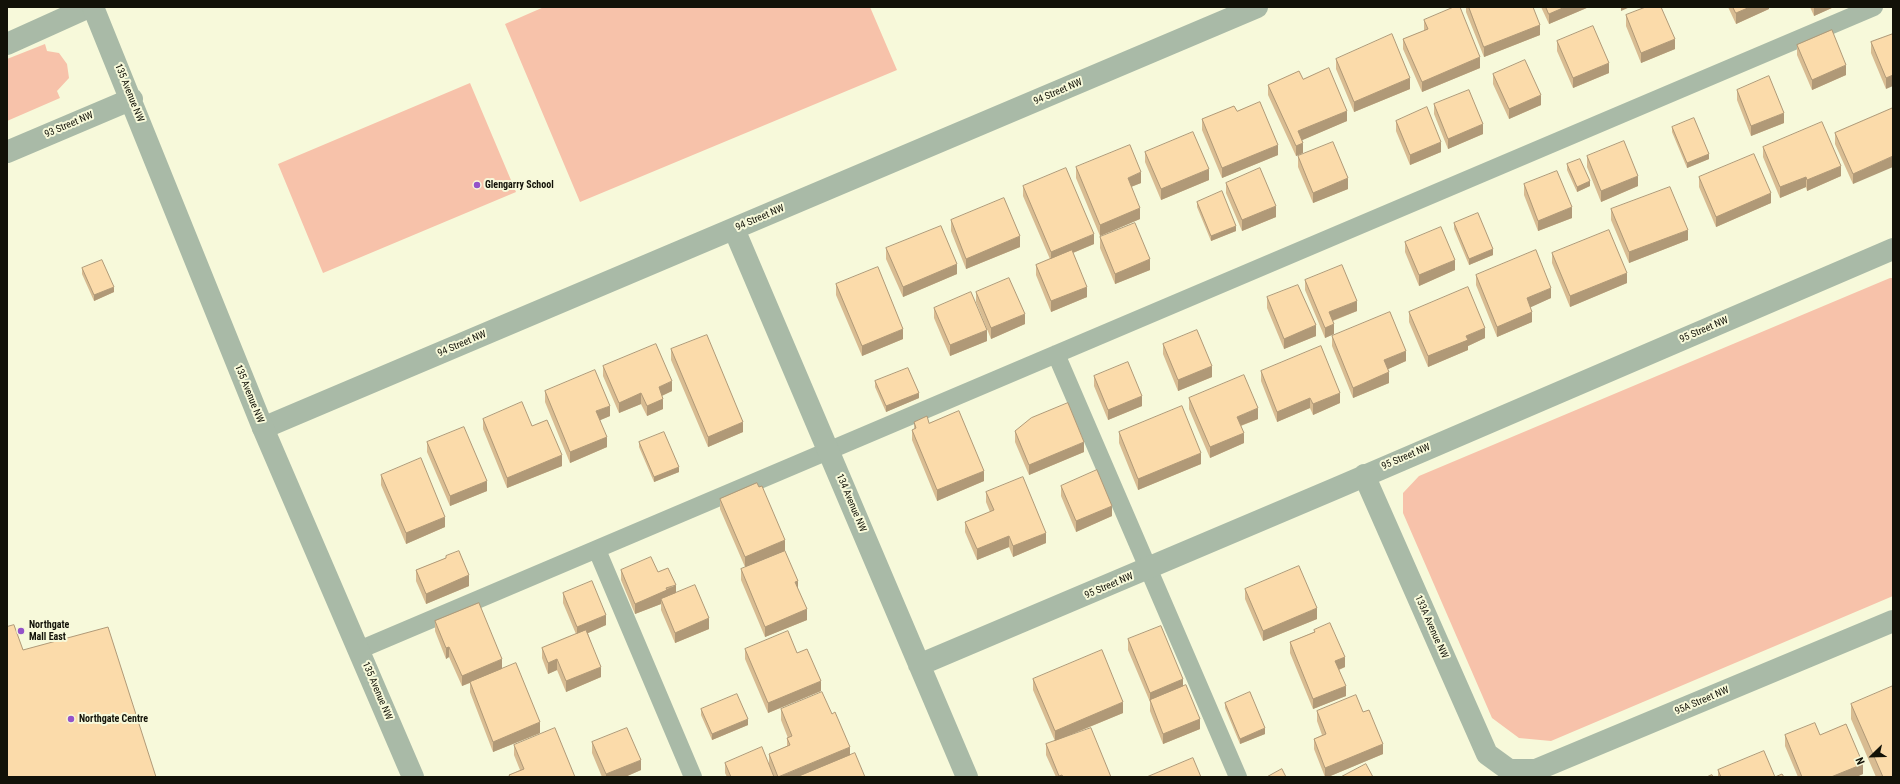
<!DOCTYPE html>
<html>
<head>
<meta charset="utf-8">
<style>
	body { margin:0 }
	#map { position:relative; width:1900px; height:784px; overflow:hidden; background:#f7f9da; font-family:"Roboto Condensed",sans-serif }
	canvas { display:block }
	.frame { position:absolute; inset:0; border:8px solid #121208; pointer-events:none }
	.north { position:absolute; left:1852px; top:736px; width:40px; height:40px; -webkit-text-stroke:3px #f7f9da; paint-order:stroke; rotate:247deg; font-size:11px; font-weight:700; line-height:16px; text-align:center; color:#121208 }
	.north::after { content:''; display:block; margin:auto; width:14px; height:18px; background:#121208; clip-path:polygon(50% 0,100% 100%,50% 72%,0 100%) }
</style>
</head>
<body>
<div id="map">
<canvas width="1900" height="784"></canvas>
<div class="frame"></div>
<div class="north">N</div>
</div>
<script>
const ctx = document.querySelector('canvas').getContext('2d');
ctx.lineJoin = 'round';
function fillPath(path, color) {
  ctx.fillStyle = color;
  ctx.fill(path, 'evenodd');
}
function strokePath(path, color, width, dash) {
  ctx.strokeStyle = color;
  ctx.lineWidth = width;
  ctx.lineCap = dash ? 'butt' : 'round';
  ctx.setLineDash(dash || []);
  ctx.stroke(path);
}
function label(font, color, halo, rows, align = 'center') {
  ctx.font = font + ' "Roboto Condensed",sans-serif';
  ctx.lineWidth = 4;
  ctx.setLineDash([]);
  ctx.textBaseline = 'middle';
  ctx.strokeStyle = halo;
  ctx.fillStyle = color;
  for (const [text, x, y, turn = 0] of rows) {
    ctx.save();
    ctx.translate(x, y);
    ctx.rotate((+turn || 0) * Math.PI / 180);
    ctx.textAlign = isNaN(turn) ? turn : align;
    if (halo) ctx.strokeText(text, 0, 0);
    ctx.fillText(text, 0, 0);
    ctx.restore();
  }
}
fillPath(new Path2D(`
	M544,7H870L897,70L580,202L505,24Z
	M45,44L47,51L59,53L67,64L69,78L57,91L60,98L7,121V59Z
	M470,83L516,192L323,273L278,164Z
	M1890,278H1893V596L1551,741L1519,738L1492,718L1403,513V493L1419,476Z`), '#f7c2aa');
strokePath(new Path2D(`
	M1056,354L1238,777
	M597,550L693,777
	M359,650L1874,7`), '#a9baa7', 18);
strokePath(new Path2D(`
	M7,44L89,7
	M734,229L967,777
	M263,428L1257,7
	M1364,475L1487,754L1509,770H1536L1893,621
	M919,665C1245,529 1568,388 1893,249`), '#a9baa7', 22);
strokePath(new Path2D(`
	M93,7L263,428L413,777
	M7,152L132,99`), '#a9baa7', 22);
fillPath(new Path2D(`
	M1466,7H1533L1540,35L1484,57L1466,12Z
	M1541,7H1589L1549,24Z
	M1728,7H1769V9L1736,24Z
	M1810,7H1834L1814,16Z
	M1626,15L1675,49L1641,63L1626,26Z
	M1424,20L1480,68L1422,92L1403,49V39L1424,31Z
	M1893,34L1886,89L1871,53V42Z
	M1557,41L1609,73L1573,88L1557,51Z
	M1797,45L1846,75L1812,90L1797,55Z
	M1336,59L1410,89L1354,112L1336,69Z
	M1493,74L1541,105L1509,119L1493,84Z
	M1303,79L1347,121L1302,140L1303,153L1296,156L1268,95V85Z
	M1737,90L1784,123L1751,136L1737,100Z
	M1434,104L1483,134L1448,149L1434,114Z
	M1893,108L1853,184L1835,144V133Z
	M1237,111L1278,155L1222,178L1202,130V119Z
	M1396,121L1441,152L1410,165L1396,131Z
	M1672,127L1709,159L1687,168L1672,132Z
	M1763,147L1841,176L1807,191L1806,187L1780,198L1763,157Z
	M1145,152L1209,180L1161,200L1145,162Z
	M1298,156L1348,189L1313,203L1298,167Z
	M1587,156L1638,186L1601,202L1587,167Z
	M1567,164L1590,186L1577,192L1567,170Z
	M1076,167L1141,183L1131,187L1140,219L1100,236L1076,178Z
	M1699,177L1771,203L1716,227L1699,187Z
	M1226,183L1276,217L1242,231L1226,193Z
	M1524,184L1572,218L1538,231L1524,195Z
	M1023,186L1094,244L1073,253L1087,297L1051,312L1036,275V265L1050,259L1023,196Z
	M1197,202L1236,231L1211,241L1197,207Z
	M1611,209L1688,240L1629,263L1611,220Z
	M951,220L1020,247L966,269L951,231Z
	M1454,223L1493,255L1469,265L1454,229Z
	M1100,237L1150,270L1115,284L1100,248Z
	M1405,242L1455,270L1419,286L1405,252Z
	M886,248L957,274L903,297L886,259Z
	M1552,253L1627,283L1570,307L1552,263Z
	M82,268L114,292L94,301L82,274Z
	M1476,275L1551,298L1530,307L1532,322L1497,337L1476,285Z
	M1305,280L1357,311L1333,321L1334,334L1325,338L1305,290Z
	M836,284L903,339L862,356L836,295Z
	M976,292L1025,324L991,339L976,302Z
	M1267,297L1316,336L1284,349L1267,308Z
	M934,308L987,341L950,356L934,318Z
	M1409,312L1485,338L1468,346V350L1428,367L1409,322Z
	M1332,336L1406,361L1388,369L1389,383L1353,398L1332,346Z
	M1163,344L1212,377L1178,391L1163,354Z
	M671,349L743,432L708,447L671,360Z
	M603,366L672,391L662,396L663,409L647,416L641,404L619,413L603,376Z
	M1261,371L1340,403L1313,415L1310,408L1277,422L1261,381Z
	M1094,376L1142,406L1108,420L1094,386Z
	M875,381L919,398L886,412L875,387Z
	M545,391L610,416L600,420L607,447L570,463L545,402Z
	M1189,398L1258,419L1241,426L1244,443L1210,458L1189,409Z
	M483,419L532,426L562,466L507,488L483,429Z
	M914,422L929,423L984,481L937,501L912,440V430L914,429Z
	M1015,431L1084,452L1029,475L1015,442Z
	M1119,432L1201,464L1138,490L1119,443Z
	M427,442L487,491L450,506L427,452Z
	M639,442L679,472L654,482L639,447Z
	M381,475L445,527L406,544L381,485Z
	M1061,486L1112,516L1076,532L1061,496Z
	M986,492L1046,543L1013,557L1009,547L977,560L965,532V522L990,512L986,502Z
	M720,499L785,551L745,567L720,509Z
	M446,556L469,586L426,604L416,581V570L446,558Z
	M741,569L798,589L807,620L765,637L741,580Z
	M621,570L658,572L676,593L709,629L675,643L661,610V604L635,614L621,580Z
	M1245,589L1317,619L1263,641L1245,599Z
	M563,593L606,625L588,633L601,677L566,692L557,670L548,674L542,658V648L576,634L563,603Z
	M435,621L502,668L540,733L493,752L470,692V683L462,686L449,657L446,659L435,631Z
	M1314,630L1345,667L1339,670L1346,696L1313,709L1290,653V642L1314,632Z
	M1128,639L1183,686L1200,729L1163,744L1150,711V702L1128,650Z
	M745,649L821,691L768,713L745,659Z
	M1033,679L1123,713L1056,741L1111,777H1056L1046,755V744L1055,741L1033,690Z
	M1225,703L1265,734L1240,744L1225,708Z
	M1851,704L1893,777H1876L1851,719Z
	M701,709L748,725L712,740L701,715Z
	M781,709L850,755L865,777H727L725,773V763H769V754L787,746V738H788L781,720Z
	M1317,711L1363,712L1383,754L1328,777H1325L1314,749V739L1322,735L1317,721Z
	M1785,735H1820L1863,774L1856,777H1798L1785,746Z
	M592,742L641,770L625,777H602L592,753Z
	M514,745L575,777H509V775L520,770L514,755Z
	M1718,770L1775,777H1784H1718Z`), '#d8bc92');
fillPath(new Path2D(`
	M1565,7H1589L1549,24V14Z
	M1621,7H1630L1621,11Z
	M1750,7H1769V9L1736,24V13Z
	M1814,7H1834L1814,16Z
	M1540,25V35L1484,57V47Z
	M1675,39V49L1641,63V53Z
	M1480,57V68L1422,92V82Z
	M1609,63V73L1573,88V78Z
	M1846,65V75L1812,90V80Z
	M1893,75V86L1886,89V78Z
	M1410,78V89L1354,112V102Z
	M1541,95V105L1509,119V109Z
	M1347,111V121L1298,142V131Z
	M1784,113V123L1751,136V126Z
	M1483,124V134L1448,149V139Z
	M1441,142V152L1410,165V155Z
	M1303,143V153L1296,156V146Z
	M1278,145V155L1222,178V168Z
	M1709,154V159L1687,168V163Z
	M1893,156V167L1853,184V174Z
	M1841,166V176L1807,191V180Z
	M1209,169V180L1161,200V189Z
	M1141,172V183L1128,188V178Z
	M1638,176V186L1601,202V191Z
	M1806,177V187L1780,198V187Z
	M1348,178V189L1313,203V193Z
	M1590,181V186L1577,192V187Z
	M1771,193V203L1716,227V217Z
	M1276,206V217L1242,231V220Z
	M1572,207V218L1538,231V221Z
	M1140,208V219L1100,236V225Z
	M1236,226V231L1211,241V236Z
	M1688,230V240L1629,263V252Z
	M1094,234V244L1051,262V252Z
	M1020,236V247L966,269V259Z
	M1493,249V255L1469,265V259Z
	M1150,259V270L1115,284V274Z
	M1455,260V270L1419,286V275Z
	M957,264V274L903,297V287Z
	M1627,273V283L1570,307V296Z
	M114,287V292L94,301V295Z
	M1087,287V297L1051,312V301Z
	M1551,288V298L1527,309V298Z
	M1357,301V311L1329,322V312Z
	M1532,312V322L1497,337V327Z
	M1025,314V324L991,339V328Z
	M1334,324V334L1325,338V328Z
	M1316,325V336L1284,349V339Z
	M1485,328V338L1468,346V350L1428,367V356L1466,336Z
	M903,329V339L862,356V346Z
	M987,330V341L950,356V345Z
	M1406,351V361L1384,371V360Z
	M1212,366V377L1178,391V380Z
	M1389,372V383L1353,398V388Z
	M672,381V391L659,397V387Z
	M641,393V404L619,413V403Z
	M919,393V398L886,412V406Z
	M1340,393V403L1313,415V404Z
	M1142,396V406L1108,420V410Z
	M1310,398V408L1277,422V412Z
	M663,399V409L647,416V406Z
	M610,406V416L596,422V411Z
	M1258,408V419L1237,427V417Z
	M743,422V432L708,447V437Z
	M1244,433V443L1210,458V447Z
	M607,437V447L570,463V452Z
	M1084,442V452L1029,475V465Z
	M1201,453V464L1138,490V479Z
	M562,455V466L507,488V478Z
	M679,467V472L654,482V477Z
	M984,471V481L937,501V490Z
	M487,481V491L450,506V496Z
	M1112,506V516L1076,532V521Z
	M445,517V527L406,544V533Z
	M1046,533V543L1013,557V546Z
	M1009,536V547L977,560V549Z
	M785,540V551L745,567V557Z
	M469,575V586L426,604V594Z
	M798,581V591L795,582Z
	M676,585V595L661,599V604L635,614V604Z
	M1317,608V619L1263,641V631Z
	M807,609V620L765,637V627Z
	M606,615V625L577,638V627Z
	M709,618V629L675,643V633Z
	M449,647V657L446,659V648Z
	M1345,657V667L1335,671V661Z
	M502,659V669L462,686V676Z
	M557,659V670L548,674V663Z
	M601,667V677L566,692V681Z
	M1183,679V690L1150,702V693Z
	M821,681V691L768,713V703Z
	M1346,686V696L1313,709V699Z
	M1123,702V713L1055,741V731Z
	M748,719V725L712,740V734Z
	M1200,719V729L1163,744V734Z
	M540,722V733L493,752V742Z
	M1265,728V734L1240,744V739Z
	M1383,744V754L1328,777H1325V768Z
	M850,747V758L804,777H779Z
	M641,760V770L625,777H606V774Z
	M1863,764V774L1856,777H1831Z`), '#b09977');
const building = new Path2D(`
	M1454,7H1460L1480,57L1422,82L1403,39L1428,29L1424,20Z
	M1469,7H1533L1540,25L1484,47Z
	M1546,7H1565L1549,14Z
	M1646,7H1661L1675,39L1641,53L1626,15Z
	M1733,7H1750L1736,13Z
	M1593,26L1609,63L1573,78L1557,41Z
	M1832,30L1846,65L1812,80L1797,45Z
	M1392,34L1410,78L1354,102L1336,59Z
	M1893,34V75L1886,78L1871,42Z
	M1525,60L1541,95L1509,109L1493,74Z
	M1329,68L1347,111L1298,131L1303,143L1296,146L1268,85L1299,71L1303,79Z
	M1769,76L1784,113L1751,126L1737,90Z
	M1469,90L1483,124L1448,139L1434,104Z
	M1260,102L1278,145L1222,168L1202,119L1234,106L1237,111Z
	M1427,107L1441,142L1410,155L1396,121Z
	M1893,108V156L1853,174L1835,133Z
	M1694,118L1709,154L1687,163L1672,127Z
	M1822,122L1841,166L1807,180L1806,177L1780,187L1763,147Z
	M1193,132L1209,169L1161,189L1145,152Z
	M1624,141L1638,176L1601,191L1587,156Z
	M1333,142L1348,178L1313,193L1298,156Z
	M1130,145L1141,172L1128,178L1140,208L1100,225L1076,167Z
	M1754,154L1771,193L1716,217L1699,177Z
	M1580,159L1590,181L1577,187L1567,164Z
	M1066,168L1094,234L1051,252L1023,186Z
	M1260,168L1276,206L1242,220L1226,183Z
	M1557,171L1572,207L1538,221L1524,184Z
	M1670,187L1688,230L1629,252L1611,209Z
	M1222,191L1236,226L1211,236L1197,202Z
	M1004,198L1020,236L966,259L951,220Z
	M1478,213L1493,249L1469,259L1454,223Z
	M1135,223L1150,259L1115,274L1100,237Z
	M941,226L957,264L903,287L886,248Z
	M1441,227L1455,260L1419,275L1405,242Z
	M1609,230L1627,273L1570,296L1552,253Z
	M1072,250L1087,287L1051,301L1036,265Z
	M1536,250L1551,288L1527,298L1532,312L1497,327L1476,275Z
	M102,260L114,287L94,295L82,268Z
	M1342,265L1357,301L1329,312L1334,324L1325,328L1305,280Z
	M878,267L903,329L862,346L836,284Z
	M1009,278L1025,314L991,328L976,292Z
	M1298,285L1316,325L1284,339L1267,297Z
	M1468,287L1485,328L1466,336L1468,340L1428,356L1409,312Z
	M971,292L987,330L950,345L934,308Z
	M1390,312L1406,351L1384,360L1389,372L1353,388L1332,336Z
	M1197,330L1212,366L1178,380L1163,344Z
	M707,335L743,422L708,437L671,349Z
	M656,344L672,381L659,387L663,399L647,406L641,393L619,403L603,366Z
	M1321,346L1340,393L1313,404L1310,398L1277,412L1261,371Z
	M1128,362L1142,396L1108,410L1094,376Z
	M908,368L919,393L886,406L875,381Z
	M595,370L610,406L596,411L607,437L570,452L545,391Z
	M1244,375L1258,408L1237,417L1244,433L1210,447L1189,398Z
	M522,402L532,426L547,420L562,455L507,478L483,419Z
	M1068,403L1084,442L1029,465L1015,431L1031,418Z
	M1182,406L1201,453L1138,479L1119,432Z
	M959,411L984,471L937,490L912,430L916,428L914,422L927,416L929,423Z
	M464,427L487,481L450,496L427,442Z
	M664,432L679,467L654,477L639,442Z
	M421,458L445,517L406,533L381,475Z
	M1097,470L1112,506L1076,521L1061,486Z
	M1023,477L1046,533L1013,546L1009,536L977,549L965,522L994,510L986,492Z
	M757,483L759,487L762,486L785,540L745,557L720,499Z
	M459,551L469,575L426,594L416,570L446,558V556Z
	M785,551L798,581L795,582L807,609L765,627L741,569Z
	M651,557L658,572L668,568L676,585L666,588L667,590L635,604L621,570Z
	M1299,566L1317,608L1263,631L1245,589Z
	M592,581L606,615L577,627L563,593Z
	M695,585L709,618L675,633L661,599Z
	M479,603L502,659L462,676L449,647L446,648L435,621Z
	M1330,623L1345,657L1335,661L1346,686L1313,699L1290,642L1315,632L1314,630Z
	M14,625L23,650L108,627L156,777H7V627Z
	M1161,626L1183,679L1150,693L1128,639Z
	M586,630L601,667L566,681L557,659L548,663L542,648Z
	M788,631L797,653L807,649L821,681L768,703L745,649Z
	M1102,650L1123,702L1055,731L1033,679Z
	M516,663L540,722L493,742L470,682Z
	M1186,685L1200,719L1163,734L1150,700Z
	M1893,686V777H1883L1851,704Z
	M822,692L832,714L835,712L850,747L778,777L769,754L790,745L787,738L792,736L781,709Z
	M1250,692L1265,728L1240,739L1225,703Z
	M737,694L748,719L712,734L701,709Z
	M1356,695L1363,712L1369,710L1383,744L1325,768L1314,739L1326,734L1317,711Z
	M1815,723L1820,735L1846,724L1863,764L1831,777H1802L1785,735Z
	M555,728L575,777H510L509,775L524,769L514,745Z
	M627,728L641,760L606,774L592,742Z
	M1091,728L1111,777H1063L1062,775L1059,776L1046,744Z
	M762,747L774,777H731L725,763Z
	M1764,751L1775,777L1782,774L1784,777H1721L1718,770Z
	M855,753L865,777H797Z
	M1193,758L1201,777H1147Z
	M1366,764L1373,777H1341Z
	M1282,769L1286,777H1267Z
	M1712,775L1713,777H1707Z`);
fillPath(building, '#fbdbaa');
strokePath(building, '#b09977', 1);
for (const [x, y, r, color] of [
	[477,185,4,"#9453c9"],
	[21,631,4,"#9453c9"],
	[71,719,4,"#9453c9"]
]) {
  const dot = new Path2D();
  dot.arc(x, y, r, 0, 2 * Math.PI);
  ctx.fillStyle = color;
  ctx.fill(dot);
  strokePath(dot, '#f7f9da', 1.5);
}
label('10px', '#121208', '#f7f9da', [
	["94 Street NW",1058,92,-23],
	["135 Avenue NW",129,93,68],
	["93 Street NW",69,125,-23],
	["94 Street NW",760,218,-23],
	["95 Street NW",1704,330,-23],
	["94 Street NW",462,344,-23],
	["135 Avenue NW",249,394,68],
	["95 Street NW",1406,457,-23],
	["134 Avenue NW",851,503,67],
	["95 Street NW",1109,586,-23],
	["133A Avenue NW",1431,627,66],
	["135 Avenue NW",377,691,67],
	["95A Street NW",1702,701,-23]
]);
label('bold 10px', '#121208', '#f7f9da', [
	["Glengarry School",485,185],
	["Northgate",29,625],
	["Mall East",29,637],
	["Northgate Centre",79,719]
], 'left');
</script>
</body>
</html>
